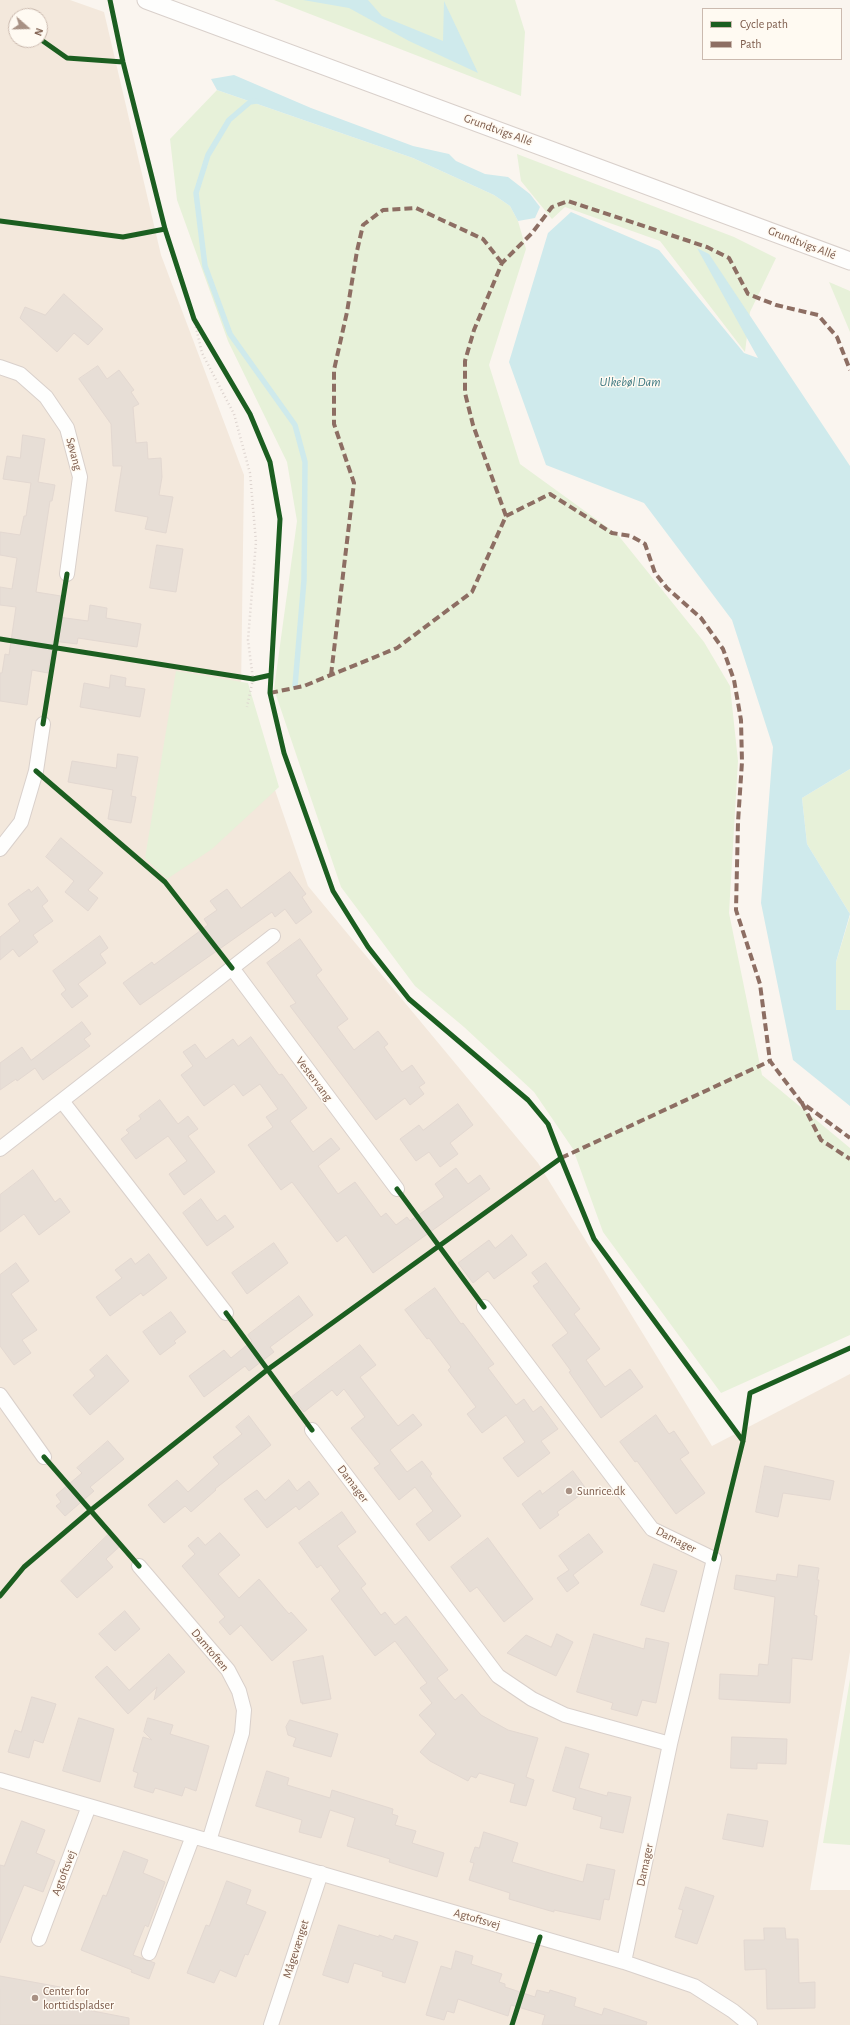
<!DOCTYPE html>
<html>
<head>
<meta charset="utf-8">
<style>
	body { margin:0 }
	#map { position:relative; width:850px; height:2025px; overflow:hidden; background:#faf5ef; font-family:"Alegreya Sans",sans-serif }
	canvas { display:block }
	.legend { position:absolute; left:702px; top:8px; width:140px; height:52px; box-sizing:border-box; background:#fffaf2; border:1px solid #cbbaaf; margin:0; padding:5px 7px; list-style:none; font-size:12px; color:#7c5b4b }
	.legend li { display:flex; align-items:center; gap:8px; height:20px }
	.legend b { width:20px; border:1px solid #cbbaaf }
	.north { position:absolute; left:8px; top:8px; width:40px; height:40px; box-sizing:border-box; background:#fffaf2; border:1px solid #cbbaaf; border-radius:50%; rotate:110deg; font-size:11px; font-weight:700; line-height:16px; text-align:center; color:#7c5b4b }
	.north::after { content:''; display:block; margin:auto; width:14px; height:18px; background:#a89184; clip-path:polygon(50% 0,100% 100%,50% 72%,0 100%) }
</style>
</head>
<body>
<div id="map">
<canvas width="850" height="2025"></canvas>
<ul class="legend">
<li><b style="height:5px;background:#1b5e20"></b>Cycle path</li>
<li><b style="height:5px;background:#8d6e63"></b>Path</li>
</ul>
<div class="north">N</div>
</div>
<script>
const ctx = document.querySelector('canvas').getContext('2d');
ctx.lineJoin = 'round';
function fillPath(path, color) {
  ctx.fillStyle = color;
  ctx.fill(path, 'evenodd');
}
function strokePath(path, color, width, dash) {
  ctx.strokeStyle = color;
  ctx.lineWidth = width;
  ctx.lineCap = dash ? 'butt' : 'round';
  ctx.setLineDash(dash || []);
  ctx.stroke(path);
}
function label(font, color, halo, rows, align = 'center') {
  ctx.font = font + ' "Alegreya Sans",sans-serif';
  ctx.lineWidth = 3;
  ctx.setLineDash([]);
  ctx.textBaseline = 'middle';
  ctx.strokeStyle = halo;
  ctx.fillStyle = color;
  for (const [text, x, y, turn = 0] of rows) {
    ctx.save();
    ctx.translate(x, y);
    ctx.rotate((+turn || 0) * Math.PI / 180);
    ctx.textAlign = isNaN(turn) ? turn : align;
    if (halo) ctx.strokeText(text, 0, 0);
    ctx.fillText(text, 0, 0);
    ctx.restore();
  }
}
fillPath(new Path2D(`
	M0,0H70L104,12L161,255L244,475L241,691L308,886L538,1163L712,1446L850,1374V1652L810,1890H850V2025H0ZM16,16H40V40H16Z`), '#f3e8dc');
fillPath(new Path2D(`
	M274,0H515L525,32L521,96Z
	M217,90L413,158L494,195L510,206L518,221L526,249L489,365L520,464L618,535L704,642L730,686L738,761L729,913L762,1075L850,1148V1335L721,1393L603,1232L573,1149L534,1092L464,1027L415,986L341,887L274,689L297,521L287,462L228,341L177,200L170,139Z
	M517,154L734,237L776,258L750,312L745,352L660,241L565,207L552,219L521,181Z
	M829,282L850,291V332Z
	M176,671L248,683L279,787L212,849L167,879L145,858Z
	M850,769V914L807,844L802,798Z
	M850,916V1010H836V962Z
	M850,1679V1845L823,1843Z`), '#e7f1d9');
fillPath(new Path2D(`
	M303,0H368L382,16L443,41L444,1L478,73L409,41L349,8Z
	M234,75L311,108L413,146L449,154L456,161L485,174L508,177L530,194L540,207L535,218L518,221L510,206L494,195L413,158L217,90L211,79Z
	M571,212L659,250L744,353L758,358L697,248L709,254L850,466V769L802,798L807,844L850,914L836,962V1010H850V1106L793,1060L761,903L773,747L732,620L644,503L546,465L509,362L548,233Z`), '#cfeaec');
strokePath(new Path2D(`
	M256,101L250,102L229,120L208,155L196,193L205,266L230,334L295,425L305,462L304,580L295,686`), '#cfeaec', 5.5);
const building = new Path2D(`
	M64,294L103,329L88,345L74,333L57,352L20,318L25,307L45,315Z
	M98,366L107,379L119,370L134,390L131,392L139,404L133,407L136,443L147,442L148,459L161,458L162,477L159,495L173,497L166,533L145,529L148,517L115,511L122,466H113L111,424L79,379Z
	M23,435L45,439L38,482L55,485L52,501H50L36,592L61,596L58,617L88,621L90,605L107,608L106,618L141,624L137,647L78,638L77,644L53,641L48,673L32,670L27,705L0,701V673H2L5,654L9,655L16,607L0,605V587L12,589L17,558L0,555V532L20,535L24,516H26L31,483L3,479L7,456L20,458Z
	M157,545L183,549L176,592L150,588Z
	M111,675L126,678L125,686L145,689L140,717L80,707L84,683L109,688Z
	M118,754L138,757L131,796L136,797L131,823L108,819L113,790L68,782L72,761L116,768Z
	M61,838L103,873L88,890L98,898L88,911L65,892L74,881L46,857Z
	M290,872L306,894L302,897L312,912L296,924L285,909L275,917L272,912L140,1005L123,983L152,962L154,965L208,925L204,919L217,910L210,901L227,889L241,908Z
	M38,887L48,901L42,906L53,921L33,935L38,942L19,957L13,949L0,960V937L20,921L8,904L29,889L31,892Z
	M100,936L108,948L100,954L106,963L78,984L88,996L72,1008L61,994L66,990L53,971Z
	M300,939L322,970L316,975L348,1019L337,1027L354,1050L378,1031L388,1044L384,1047L402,1072L412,1065L425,1083L419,1087L424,1094L410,1105L405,1098L376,1120L290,1006L296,1003L267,963Z
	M82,1022L91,1034L84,1039L90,1046L43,1080L35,1068L17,1081L16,1079L0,1090V1063L22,1047L31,1060Z
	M251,1037L279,1075L282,1074L307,1108L290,1121L313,1152L331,1138L340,1149L318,1166L338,1194L355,1182L381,1217L386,1213L396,1225L407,1217L410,1221L444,1197L435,1184L456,1168L468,1184L480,1175L490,1189L373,1273L346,1235L337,1242L292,1182L281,1190L248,1145L273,1127L266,1117L278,1109L260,1084L243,1096L234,1084L204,1106L181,1075L193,1066L183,1052L195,1044L206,1059L233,1039L238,1046Z
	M160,1100L178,1124L188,1116L198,1129L188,1136L215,1172L184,1195L169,1174L187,1161L168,1136L136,1159L121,1139L129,1133L126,1130L141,1119L139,1116Z
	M458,1104L473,1125L450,1143L458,1154L440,1167L429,1152L416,1161L400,1139L419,1125L423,1130Z
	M33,1170L55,1202L60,1198L70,1212L39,1235L24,1214L0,1232V1195Z
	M201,1199L217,1221L225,1215L234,1227L207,1246L183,1213Z
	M512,1235L527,1255L494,1279L488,1271L473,1283L458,1263L489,1240L495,1248Z
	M274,1243L288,1263L247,1294L232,1273Z
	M149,1254L167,1278L143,1296L141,1293L110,1316L96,1297L122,1278L115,1270L131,1258L135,1264Z
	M16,1263L29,1281L11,1294L37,1330L22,1340L31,1353L14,1365L0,1346V1275Z
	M546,1263L580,1309L574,1314L600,1349L586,1360L605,1387L630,1369L643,1387L601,1418L569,1372L571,1371L552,1345L568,1333L533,1286L539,1282L532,1273Z
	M435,1288L461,1324L463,1323L494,1364L488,1368L516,1405L524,1399L533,1412L541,1406L558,1429L541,1441L550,1453L518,1477L503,1458L525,1442L506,1415L482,1433L467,1414L476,1407L448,1370L451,1367L429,1338L427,1339L405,1310Z
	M299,1296L313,1315L270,1347L274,1352L249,1371L245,1366L204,1397L189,1376L224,1350L231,1358L252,1341L248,1335Z
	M171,1312L186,1332L174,1341L176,1343L160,1355L143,1332Z
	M360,1345L376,1365L360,1377L398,1426L413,1414L422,1425L390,1450L407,1472L422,1461L432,1474L430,1476L461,1516L429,1541L416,1524L433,1511L415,1487L399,1500L374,1468L380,1464L351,1428L365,1417L344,1389L337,1396L332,1390L304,1412L292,1397Z
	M107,1355L129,1381L90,1415L73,1395L95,1376L90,1370Z
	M656,1415L669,1434L674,1431L689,1453L680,1459L705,1493L676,1514L637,1461L635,1462L620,1442Z
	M249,1416L271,1445L215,1489L216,1490L191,1512L185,1506L164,1523L148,1505L177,1480L188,1492L219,1464L213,1457L242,1434L236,1427Z
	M108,1441L124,1459L90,1487L94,1491L65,1516L56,1506L61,1502L56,1495L82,1473L77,1468Z
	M765,1466L834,1481L830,1500L783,1493L778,1517L756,1512Z
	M573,1471L587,1490L557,1512L559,1515L540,1529L522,1504L540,1490L542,1494Z
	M289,1480L297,1491L309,1481L319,1494L299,1510L296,1506L267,1528L244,1499L257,1490L265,1500Z
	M342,1512L356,1532L337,1546L366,1584L361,1588L381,1615L385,1612L395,1625L406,1616L448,1670L437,1678L455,1700L462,1694L481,1715L508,1730L538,1738L526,1777L534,1780L526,1806L510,1802L515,1784L479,1773L476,1778L471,1776L468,1781L430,1761L420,1752L436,1734L419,1715L432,1703L420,1688L427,1683L395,1641L375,1656L331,1599L340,1591L321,1565L317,1568L299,1543Z
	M220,1533L240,1555L218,1574L239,1598L259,1579L289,1614L291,1612L307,1630L272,1661L241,1625L230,1635L219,1622L225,1617L182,1566L195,1554L188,1546L198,1537L205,1545Z
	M589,1534L603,1552L573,1575L579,1583L567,1592L557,1578L569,1570L559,1556Z
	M108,1535L119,1547L106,1559L113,1567L77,1598L61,1581Z
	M488,1538L533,1599L504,1622L477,1587L470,1592L451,1567Z
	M654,1564L677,1571L664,1612L641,1605Z
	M799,1565L819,1568L817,1580H819L814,1615L817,1616L812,1660L792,1658L790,1703L719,1699L720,1674L758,1676L759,1664L768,1665L775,1597L734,1589L736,1575L776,1581L777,1574L797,1577Z
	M125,1611L140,1629L115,1651L99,1634Z
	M557,1634L573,1642L556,1676L507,1653L526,1635L551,1647Z
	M594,1634L644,1649L646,1638L669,1643L656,1703L642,1700L637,1716L611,1709L613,1703L577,1692Z
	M169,1654L185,1672L154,1700L157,1687L128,1714L95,1677L107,1666L129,1690Z
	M323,1656L331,1699L302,1704L303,1702L301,1703L293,1662Z
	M32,1697L56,1704L43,1743L34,1740L29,1758L8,1752L15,1730L21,1732Z
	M79,1718L114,1729L100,1782L63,1771Z
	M148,1718L173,1725L170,1734L209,1746L196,1791L185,1787L182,1796L155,1788L153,1793L134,1787L138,1773L133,1771L143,1737L152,1740L144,1732Z
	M290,1720L338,1734L331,1757L293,1746L296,1738L288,1735L286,1727Z
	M732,1737L787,1739L786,1764L757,1763V1769L731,1768Z
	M566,1747L589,1754L579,1788L607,1796L608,1792L631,1797L623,1833L600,1828L602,1817L573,1809L576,1798L553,1791Z
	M267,1771L289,1778L287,1785L330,1798L332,1790L393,1809L392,1814L398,1816L395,1825L416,1831L412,1843L444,1853L437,1877L389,1862L390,1859L347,1846L355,1818L330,1810L321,1838L299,1832L302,1820L256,1806Z
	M728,1814L768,1821L763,1847L723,1839Z
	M22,1821L45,1830L36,1853L55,1861L43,1892L24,1885L0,1943V1865L4,1866Z
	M484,1832L518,1843L512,1862L553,1874L583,1882L587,1864L615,1870L609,1900L604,1899L600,1920L554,1910V1912L509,1899L510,1893L469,1880L474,1863L470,1862L475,1847L479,1848Z
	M124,1851L148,1860L143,1873L165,1882L148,1927L145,1925L133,1955L155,1963L149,1979L131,1972L132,1970L81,1950L103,1895L106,1896Z
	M227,1881L251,1890L246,1904L266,1912L248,1955L245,1954L236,1977L220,1970L214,1983L187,1973L206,1925L209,1926Z
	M686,1887L714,1896L697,1944L675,1937L683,1910L679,1909Z
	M339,1925L379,1937V1935L393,1940L395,1935L418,1942L405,1983L382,1976L383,1972L354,1963L348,1983L323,1975Z
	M764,1928H785L786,1939H798L799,1983L815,1982V2008L767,2009L766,1969L745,1970L744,1940H764Z
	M456,1951L473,1956L471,1964L502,1974L499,1982L505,1984V1987L535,1997L537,1990L549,1993L550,1990L576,1998L574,2006L602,2015L604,2008L647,2022L646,2025H542L545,2015L511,2005L508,2016L458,1999L454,2013L447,2011L444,2020L426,2015L441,1966L451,1969Z
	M0,1976L71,1989L67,2006L129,2018V2025H0Z`);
fillPath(building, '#e7ded6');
strokePath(building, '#e3d8d1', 1);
const minor = new Path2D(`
	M0,367L20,374L46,397L67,428L80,477L67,574
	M0,849L21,822L36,771L43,724
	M232,968L397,1189
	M62,1101L226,1313
	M0,1149L273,936
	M484,1307L652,1529L714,1559L670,1744L624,1962
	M0,1395L44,1457
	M312,1430L498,1676L532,1699L565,1715L670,1744
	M139,1566L228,1670L239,1691L244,1710L242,1733L209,1841
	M0,1780L624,1962L694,1986L733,2011L750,2025
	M39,1939L89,1806
	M149,1953L193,1836
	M271,2025L321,1873`);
const tertiary = new Path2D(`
	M146,0L850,261`);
strokePath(minor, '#d9d0cb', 16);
strokePath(tertiary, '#d9d0cb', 19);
strokePath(new Path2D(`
	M194,319L202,353L234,414L250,473L256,542L248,640L253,679L247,707`), '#ddd4cf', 2.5, [1, 3]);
strokePath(minor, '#fefefd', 14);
strokePath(tertiary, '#fefefd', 17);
strokePath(new Path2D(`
	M506,516L550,494L612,533L631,536L645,544L655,573L667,588L701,618L723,649L734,680L741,720L742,762L738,822L736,910L760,984L770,1061L801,1102L850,1138
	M331,675L354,483L334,424V370L347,312L357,251L363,225L383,210L416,208L483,239L502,263
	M270,693L304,686L397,648L472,592L506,516L473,425L465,393V361L474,330L502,263L532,233L552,207L568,201L707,247L729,258L748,294L776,305L818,315L837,337L850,370
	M802,1103L821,1140L850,1159
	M561,1158L770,1061`), '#8d6e63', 4, [8, 4]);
strokePath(new Path2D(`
	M110,0L123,62L165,229L194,319L250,414L270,462L280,519L270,693L284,753L333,891L368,947L409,999L528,1100L548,1124L561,1158
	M40,39L67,58L123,62
	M0,221L123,237L165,229
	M0,639L253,679L271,675
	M43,724L67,574
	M36,771L165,882L232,968
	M397,1189L484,1307
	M226,1313L312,1430
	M44,1457L139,1566
	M714,1559L743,1441L750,1393L850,1348
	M0,1596L24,1567L91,1510L267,1370L561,1158L594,1239L743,1441
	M512,2025L540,1937`), '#1b5e20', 5);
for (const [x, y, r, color] of [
	[569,1491,4,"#a89184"],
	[35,1998,4,"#a89184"]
]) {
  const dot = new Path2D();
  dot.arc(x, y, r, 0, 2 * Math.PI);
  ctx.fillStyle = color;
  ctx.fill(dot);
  strokePath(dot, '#fffaf2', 1.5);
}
label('12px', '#7c5b4b', '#fffaf2', [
	["Grundtvigs Allé",498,130,20],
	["Grundtvigs Allé",802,243,21],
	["Søvang",74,454,75],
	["Vestervang",314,1079,53],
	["Damager",353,1484,53],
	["Damager",676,1540,27],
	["Damtoften",210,1650,50],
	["Damager",645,1865,-78],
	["Agtoftsvej",64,1873,-69],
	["Agtoftsvej",477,1919,16],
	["Mågevænget",296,1949,-72]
]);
label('12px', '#7c5b4b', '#fffaf2', [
	["Sunrice.dk",577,1491],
	["Center for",43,1991],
	["korttidspladser",43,2005]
], 'left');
label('italic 13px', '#3c7881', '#fffaf2', [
	["Ulkebøl Dam",630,382]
]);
</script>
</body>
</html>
